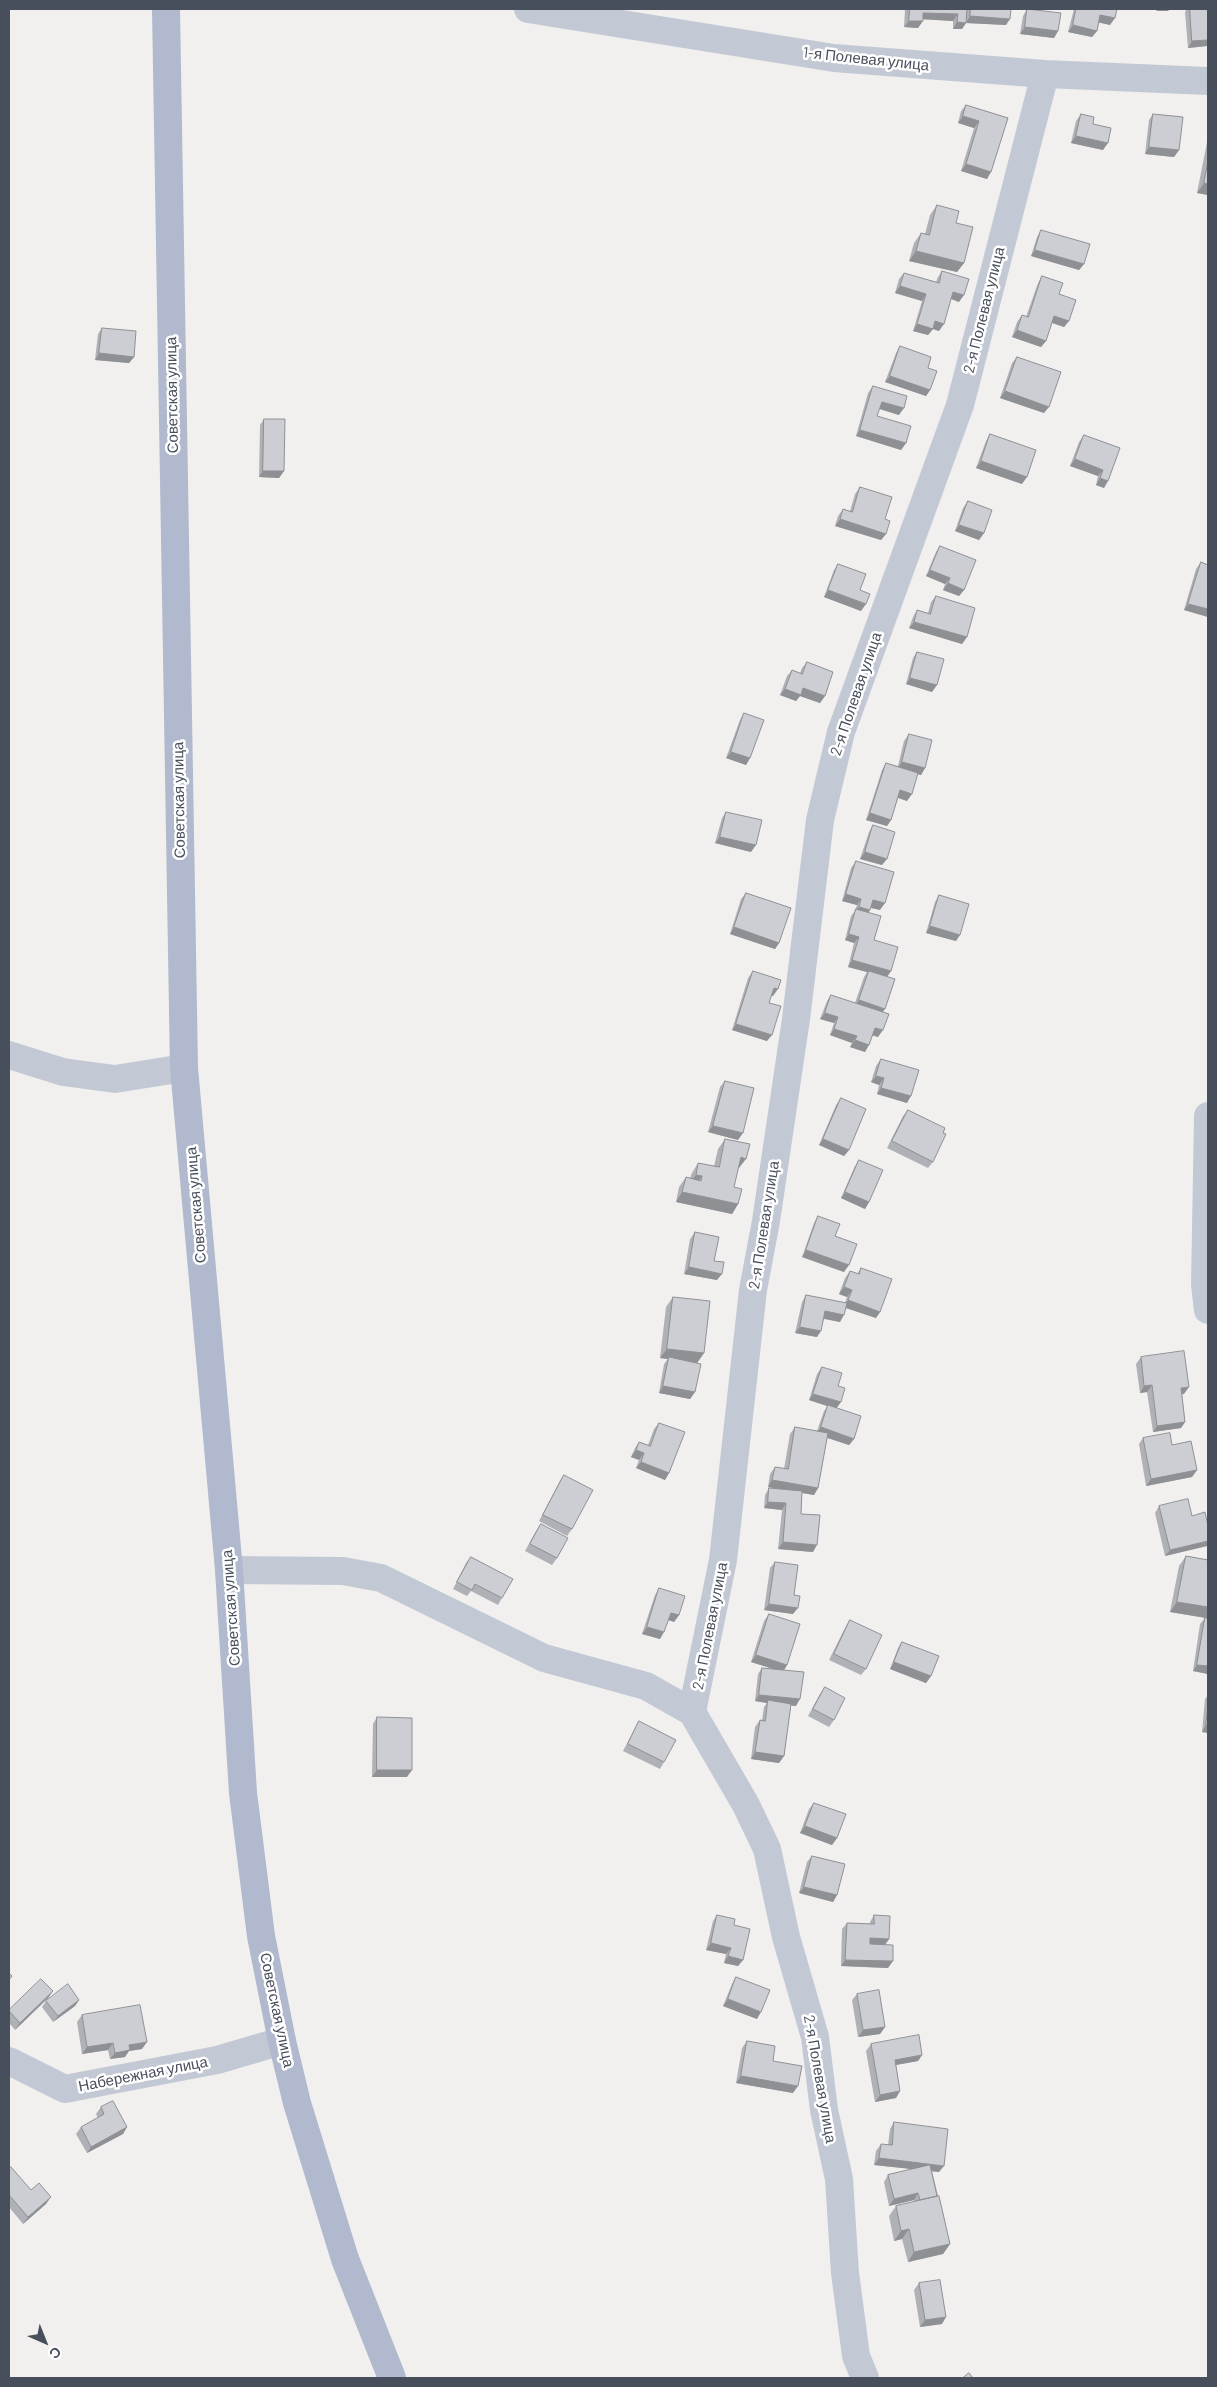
<!DOCTYPE html>
<html>
<head>
<meta charset="utf-8">
<style>
	body { margin:0 }
	#map { position:relative; width:1217px; height:2387px; overflow:hidden; background:#f2f0ef; font-family:Barlow,sans-serif }
	canvas { display:block }
	.frame { position:absolute; inset:0; border:10px solid #484f5c; pointer-events:none }
	.north { position:absolute; left:20px; top:2317px; width:50px; height:50px; -webkit-text-stroke:4px #fff; paint-order:stroke; rotate:136deg; font-size:14px; font-weight:700; line-height:20px; text-align:center; color:#484f5c }
	.north::after { content:''; display:block; margin:auto; width:18px; height:22px; background:#484f5c; clip-path:polygon(50% 0,100% 100%,50% 72%,0 100%) }
</style>
</head>
<body>
<div id="map">
<canvas width="1217" height="2387"></canvas>
<div class="frame"></div>
<div class="north">С</div>
</div>
<script>
const ctx = document.querySelector('canvas').getContext('2d');
ctx.lineJoin = 'round';
function strokePath(path, color, width, dash) {
  ctx.strokeStyle = color;
  ctx.lineWidth = width;
  ctx.lineCap = dash ? 'butt' : 'round';
  ctx.setLineDash(dash || []);
  ctx.stroke(path);
}
function fillPath(path, color) {
  ctx.fillStyle = color;
  ctx.fill(path, 'evenodd');
}
function label(font, color, halo, rows, align = 'center') {
  ctx.font = font + ' Barlow,sans-serif';
  ctx.lineWidth = 5;
  ctx.setLineDash([]);
  ctx.textBaseline = 'middle';
  ctx.strokeStyle = halo;
  ctx.fillStyle = color;
  for (const [text, x, y, turn = 0] of rows) {
    ctx.save();
    ctx.translate(x, y);
    ctx.rotate((+turn || 0) * Math.PI / 180);
    ctx.textAlign = isNaN(turn) ? turn : align;
    if (halo) ctx.strokeText(text, 0, 0);
    ctx.fillText(text, 0, 0);
    ctx.restore();
  }
}
strokePath(new Path2D(`
	M528,9L834,58L1045,74L1208,81
	M9,1055L63,1072L115,1079L184,1068
	M1208,1116L1205,1285L1208,1310
	M229,1570L343,1571L381,1578L544,1658L646,1686L692,1712
	M9,2061L65,2089L217,2060L282,2041
	M865,2378L856,2356L845,2273L839,2179L824,2110L815,2037L786,1937L767,1849L746,1805L692,1712L723,1560L753,1290L766,1221L796,1019L820,820L841,732L960,405L1045,74`), '#c3c9d4', 28);
strokePath(new Path2D(`
	M166,9L184,1068L229,1570L243,1793L261,1936L282,2041L297,2103L345,2259L392,2378`), '#b0b9cd', 28);
fillPath(new Path2D(`
	M905,9H1011L1006,25L966,23L962,29H953V21L923,19L918,28L904,27Z
	M1027,9L1058,31L1054,38L1020,34L1023,16Z
	M1074,9H1117L1110,25L1099,22L1097,31L1092,37L1068,32Z
	M1187,9H1208V45L1207,46L1188,48L1185,12Z
	M966,105L1008,118L987,179L961,171L974,128L958,123L961,111Z
	M1081,114L1093,124L1103,150L1071,143L1076,121Z
	M1153,114L1179,150L1174,157L1145,154L1149,120Z
	M1208,137V195L1197,193Z
	M937,205L956,223L964,263L957,272L909,261L914,243L921,233L925,234L930,215Z
	M1041,230L1084,264L1079,270L1031,256L1037,237Z
	M942,271L959,302L951,299L939,331L933,329L928,335L913,331L922,301L895,293L899,279L904,273L936,282L938,277Z
	M1042,276L1059,294L1069,321L1064,327L1052,323L1046,341L1041,347L1012,337L1017,322L1022,315L1026,317L1038,283Z
	M102,328L134,357L129,363L95,360L98,334Z
	M900,346L928,368L930,390L926,396L885,382L896,353Z
	M1017,357L1044,413L1000,398L1012,363Z
	M873,386L899,415L879,409L877,416L906,443L901,450L856,436L868,393Z
	M264,419L284,471L279,478L259,477L260,425Z
	M990,434L1022,484L976,468L986,441Z
	M1084,435L1120,448L1104,488L1096,485L1098,476L1070,466L1079,442Z
	M860,487L885,519L886,534L881,540L835,526L838,516L843,509L850,511L855,494Z
	M968,501L984,533L979,540L955,531L963,508Z
	M940,546L964,590L959,596L943,590L945,584L926,576L936,552Z
	M1201,562L1208,565V617L1184,610L1196,569Z
	M838,564L860,590L861,611L824,597L834,570Z
	M936,596L967,637L962,644L909,628L913,617L917,610L928,613L931,602Z
	M917,652L932,692L906,684L913,658Z
	M807,662L825,696L820,703L800,696L796,701L780,695L787,676L792,670L800,673L802,668Z
	M744,713L750,758L746,765L726,758L740,720Z
	M909,734L925,768L921,775L918,774L907,801L898,798L891,820L887,826L866,820L882,770L886,763L898,766L904,741Z
	M726,812L751,852L715,843L722,818Z
	M873,825L882,865L860,859L869,832Z
	M856,861L880,910L871,908L868,913L874,940L891,971L887,977L883,1012L878,1037L873,1035L865,1052L850,1047L852,1043L830,1035L834,1023L820,1019L827,1001L831,995L855,1003L864,977L867,972L848,967L854,943L845,940L851,916L855,911L857,905L842,901L851,868Z
	M746,893L779,943L775,949L730,934L741,899Z
	M939,895L956,941L926,933L935,902Z
	M753,971L773,996L771,995L769,1003L767,1041L732,1030L748,978Z
	M881,1059L907,1103L877,1094L879,1085L871,1082L876,1066Z
	M725,1081L738,1140L708,1132L720,1087Z
	M841,1098L849,1150L844,1156L819,1145L836,1105Z
	M908,1110L943,1133L933,1162L928,1168L887,1148L903,1116Z
	M725,1139L739,1168H738L734,1187L738,1204L732,1214L676,1202L679,1187L686,1177L690,1178L692,1173L698,1163L714,1166L718,1149Z
	M859,1160L869,1202L865,1209L841,1198L855,1166Z
	M818,1216L835,1236L844,1272L802,1257L814,1223Z
	M695,1232L714,1261L717,1280L684,1274L690,1239Z
	M861,1268L880,1312L876,1318L846,1308L840,1322L824,1319L817,1337L795,1333L802,1302L806,1295L845,1303L847,1297L839,1294L845,1278L850,1271L857,1274Z
	M673,1297L704,1353L697,1363L692,1362L695,1392L690,1399L659,1393L664,1364L668,1359L660,1358L666,1307Z
	M1141,1357L1184,1394H1182L1185,1422L1181,1428L1153,1432L1147,1392L1140,1393L1136,1364Z
	M822,1367L838,1386L837,1408L854,1439L849,1445L827,1438L818,1488L814,1495L802,1493L801,1514L813,1552L778,1549L782,1510L764,1508L765,1495L769,1488L782,1490L768,1487L770,1474L775,1467L784,1469L790,1434L795,1427L817,1431L824,1411L828,1406L809,1400L817,1374Z
	M659,1423L669,1473L665,1480L636,1468L639,1460L631,1457L635,1448L639,1442L648,1445L654,1429Z
	M1143,1438L1197,1470L1192,1477L1146,1486L1139,1444Z
	M564,1475L572,1529L567,1536L539,1521L560,1481Z
	M1159,1506L1192,1516L1207,1546L1165,1556L1155,1513Z
	M541,1524L557,1558L552,1565L525,1551L536,1531Z
	M1186,1556L1208,1560V1616L1207,1618L1208,1674L1193,1671L1200,1624L1205,1618L1170,1612L1179,1566Z
	M471,1557L502,1598L498,1605L471,1591L467,1596L453,1589L466,1563Z
	M775,1562L794,1595L793,1614L764,1610L770,1568Z
	M659,1588L679,1615L674,1622L668,1620L660,1639L642,1634L655,1595Z
	M769,1614L787,1665L784,1670L796,1706L791,1705L784,1756L779,1763L751,1759L755,1727L760,1720H762L764,1707L767,1703L755,1701L758,1674L762,1668L774,1669L751,1662L764,1621Z
	M850,1620L866,1669L861,1675L829,1660L846,1626Z
	M902,1642L931,1676L926,1683L890,1669L898,1648Z
	M825,1687L834,1720L829,1727L808,1716L820,1694Z
	M1208,1695V1733L1202,1732L1205,1699Z
	M377,1717L407,1777H372L373,1724Z
	M639,1721L664,1762L660,1769L623,1751L635,1728Z
	M814,1803L837,1838L832,1845L800,1833L809,1809Z
	M812,1856L837,1895L833,1902L799,1893L807,1862Z
	M717,1915L734,1925L743,1960L738,1966L724,1963L726,1954L706,1950L713,1921Z
	M874,1915L889,1939L885,1944L888,1968L841,1966L842,1929L847,1923L870,1924V1922Z
	M736,1977L757,2019L723,2006L732,1984Z
	M53,1991L48,1998L15,2030L9,2023V2010Z
	M857,1994L885,2027L880,2034L858,2037L852,2000Z
	M79,2000L75,2006L53,2022L42,2007L46,2001Z
	M82,2015L142,2049L129,2051L125,2057L110,2059L108,2050L82,2054L77,2022Z
	M747,2041L773,2061L793,2093L736,2083L742,2048Z
	M871,2044L922,2055L918,2061L896,2065L900,2091L896,2098L875,2102L866,2051Z
	M101,2107L127,2127L123,2134L87,2153L76,2134L81,2127L98,2118L96,2114Z
	M894,2122L939,2172L932,2171L950,2244L943,2254L908,2262L902,2239L894,2241L889,2216L896,2206L914,2202V2200L889,2206L884,2182L888,2175L913,2169L874,2165L876,2151L881,2144L888,2145L890,2129Z
	M9,2169L46,2204L23,2224L9,2207Z
	M919,2283L942,2324L920,2327L914,2290Z`), '#afb1b6');
fillPath(new Path2D(`
	M1158,9H1170L1168,11H1156Z
	M923,13L958,14L953,21L918,19Z
	M1100,15L1115,18L1110,25L1096,22Z
	M970,16L1010,19L1006,25L966,23L962,29H953L957,22L966,23Z
	M909,21H923L918,28L904,27Z
	M1073,25L1097,31L1092,37L1068,32Z
	M1025,27L1058,31L1054,38L1020,34Z
	M1208,40V45L1207,46L1188,48L1192,41Z
	M963,116L979,121L974,128L958,123Z
	M1076,136L1108,143L1103,150L1071,143Z
	M1149,147L1179,150L1174,157L1145,154Z
	M966,164L991,172L987,179L961,171Z
	M1204,183L1208,184V195L1197,193Z
	M1035,250L1084,264L1079,270L1031,256Z
	M916,251L964,263L957,272L909,261Z
	M900,286L926,294L922,301L895,293Z
	M953,292L964,295L959,302L949,298Z
	M1054,316L1069,321L1064,327L1050,322Z
	M935,321L944,324L939,331L933,329L928,335L913,331L917,324Z
	M1017,330L1046,341L1041,347L1012,337Z
	M99,353L134,357L129,363L95,360Z
	M890,376L930,390L926,396L885,382Z
	M1005,391L1049,407L1044,413L1000,398Z
	M882,402L904,408L899,415L877,408Z
	M860,430L906,443L901,450L856,436Z
	M1075,459L1103,470L1098,476L1070,466Z
	M981,461L1027,477L1022,484L976,468Z
	M263,471H284L279,478L259,477Z
	M1100,478L1108,481L1104,488L1096,485Z
	M840,519L886,534L881,540L835,526Z
	M959,525L984,533L979,540L955,531Z
	M930,570L950,578L945,584L926,576Z
	M948,583L964,590L959,596L943,590Z
	M828,590L866,604L861,611L824,597Z
	M1188,604L1208,609V617L1184,610Z
	M914,622L967,637L962,644L909,628Z
	M910,678L937,685L932,692L906,684Z
	M803,688L825,696L820,703L800,696L796,701L780,695L785,689Z
	M731,752L750,758L746,765L726,758Z
	M902,762L925,768L921,775L897,769Z
	M900,790L912,794L907,801L896,797Z
	M870,813L891,820L887,826L866,820Z
	M720,837L756,845L751,852L715,843Z
	M865,852L887,859L882,865L860,859Z
	M846,894L861,899L857,905L842,901Z
	M873,900L885,903L880,910L868,907Z
	M859,907L870,910L866,916L855,911Z
	M930,926L960,935L956,941L926,933Z
	M734,927L779,943L775,949L730,934Z
	M849,934L859,937L854,943L845,940Z
	M852,960L891,971L886,978L869,971L867,972L848,967Z
	M774,988L778,989L773,996L769,995Z
	M859,1000L885,1009L880,1016L854,1007Z
	M825,1013L838,1017L834,1023L820,1019Z
	M736,1024L772,1035L767,1041L732,1030Z
	M875,1028L883,1030L878,1037L871,1035Z
	M834,1029L857,1036L852,1043L830,1035Z
	M855,1040L869,1045L865,1052L850,1047Z
	M876,1076L884,1078L879,1085L871,1082Z
	M881,1088L911,1096L907,1103L877,1094Z
	M713,1126L743,1133L738,1140L708,1132Z
	M823,1139L849,1150L844,1156L819,1145Z
	M741,1157L746,1159L739,1168L734,1167Z
	M696,1175L702,1176L695,1186L689,1184Z
	M682,1192L738,1204L732,1214L676,1202Z
	M845,1192L869,1202L865,1209L841,1198Z
	M806,1250L849,1265L844,1272L802,1257Z
	M689,1267L722,1274L717,1280L684,1274Z
	M844,1287L852,1290L847,1297L839,1294Z
	M848,1300L880,1312L876,1318L843,1307Z
	M825,1311L844,1315L840,1322L821,1318Z
	M800,1327L821,1331L817,1337L795,1333Z
	M667,1349L704,1353L697,1363L669,1359V1357L668,1359L660,1358Z
	M1152,1385L1147,1392L1140,1393L1144,1386Z
	M663,1386L695,1392L690,1399L659,1393Z
	M1189,1387L1184,1394L1176,1395L1181,1388Z
	M813,1394L841,1402L836,1409L809,1400Z
	M1185,1422L1181,1428L1153,1432L1157,1426Z
	M821,1427L854,1439L849,1445L816,1434Z
	M636,1450L644,1453L639,1460L631,1457Z
	M641,1462L669,1473L665,1480L636,1468Z
	M1197,1470L1192,1477L1146,1486L1151,1479Z
	M772,1480L818,1488L814,1495L768,1487Z
	M768,1502L786,1503L782,1510L764,1508Z
	M1208,1541V1544L1207,1546L1165,1556L1170,1550Z
	M783,1542L817,1545L813,1552L778,1549Z
	M1177,1602L1208,1607V1616L1207,1618L1170,1612Z
	M769,1604L798,1608L793,1614L764,1610Z
	M671,1613L679,1615L674,1622L666,1619Z
	M647,1627L664,1632L660,1639L642,1634Z
	M756,1655L787,1665L783,1672L751,1662Z
	M894,1662L931,1676L926,1683L890,1669Z
	M1197,1665L1208,1666V1674L1193,1671Z
	M759,1695L800,1699L796,1706L768,1703V1700L767,1703L755,1701Z
	M1206,1725H1208V1733L1202,1732Z
	M755,1752L784,1756L779,1763L751,1759Z
	M377,1770H412L407,1777H372Z
	M805,1826L837,1838L832,1845L800,1833Z
	M804,1887L837,1895L833,1902L799,1893Z
	M870,1938L889,1939L885,1945L865,1944Z
	M711,1943L731,1948L726,1954L706,1950Z
	M728,1956L743,1960L738,1966L724,1963Z
	M845,1960L893,1961L888,1968L841,1966Z
	M53,1991L48,1998L15,2030L20,2023Z
	M728,1999L761,2012L757,2019L723,2006Z
	M79,2000L75,2006L53,2022L58,2016Z
	M885,2027L880,2034L858,2037L863,2030Z
	M147,2042L142,2049L129,2051L125,2057L110,2059L115,2053L129,2045Z
	M113,2043L108,2050L82,2054L87,2047Z
	M922,2055L918,2061L890,2066L895,2060Z
	M741,2076L798,2086L793,2093L736,2083Z
	M900,2091L896,2098L875,2102L880,2095Z
	M127,2127L123,2134L87,2153L91,2147Z
	M879,2158L944,2166L939,2172L874,2165Z
	M918,2193L914,2200L889,2206L894,2199Z
	M51,2197L46,2204L23,2224L28,2217Z
	M909,2229L902,2239L894,2241L901,2231Z
	M950,2244L943,2254L908,2262L914,2252Z
	M946,2317L942,2324L920,2327L925,2320Z`), '#8f9094');
const building = new Path2D(`
	M910,9H967L966,23L957,22L958,14L923,13V21H909Z
	M971,9H1011L1010,19L970,16Z
	M1027,9L1061,13L1058,31L1025,27Z
	M1076,9H1117L1115,18L1100,15L1097,31L1073,25Z
	M1190,9H1208V40L1192,41Z
	M966,105L1008,118L991,172L966,164L979,121L963,116Z
	M1081,114L1094,117L1093,124L1111,128L1108,143L1076,136Z
	M1153,114L1183,117L1179,150L1149,147Z
	M1208,162V184L1204,183Z
	M937,205L959,211L956,223L973,227L964,263L916,251L921,233L929,235Z
	M1041,230L1090,244L1084,264L1035,250Z
	M942,271L969,279L964,295L953,292L944,324L935,321L933,329L917,324L926,294L900,286L904,273L939,283Z
	M1042,276L1063,283L1059,294L1076,300L1069,321L1054,316L1046,341L1017,330L1022,315L1028,317Z
	M102,328L136,331L134,357L99,353Z
	M900,346L931,357L928,368L937,371L930,390L890,376Z
	M1017,357L1061,372L1049,407L1005,391Z
	M873,386L907,396L904,408L882,402L877,416L911,426L906,443L860,430Z
	M264,419H285L284,471H263Z
	M990,434L1036,450L1027,477L981,461Z
	M1084,435L1120,448L1108,481L1100,478L1103,470L1075,459Z
	M860,487L892,497L885,519L890,521L886,534L840,519L843,509L852,512Z
	M968,501L992,510L984,533L959,525Z
	M940,546L976,560L964,590L948,583L950,578L930,570Z
	M1201,562L1208,565V609L1188,604Z
	M838,564L866,574L860,590L870,594L866,604L828,590Z
	M936,596L975,608L967,637L914,622L917,610L930,614Z
	M917,652L944,659L937,685L910,678Z
	M807,662L833,672L825,696L803,688L801,695L785,689L792,670L802,674Z
	M744,713L764,720L750,758L731,752Z
	M909,734L932,740L925,768L902,762Z
	M886,763L918,773L912,794L900,790L891,820L870,813Z
	M726,812L762,820L756,845L720,837Z
	M873,825L895,832L887,859L865,852Z
	M856,861L894,872L885,903L873,900L870,910L859,907L861,899L846,894Z
	M746,893L791,908L779,943L734,927Z
	M939,895L969,904L960,935L930,926Z
	M856,909L881,916L874,940L898,947L891,971L852,960L859,937L849,934Z
	M753,971L781,980L778,989L774,988L769,1003L781,1006L772,1035L736,1024Z
	M869,971L895,979L885,1009L859,1000Z
	M831,995L889,1014L883,1030L875,1028L869,1045L855,1040L857,1036L834,1029L838,1017L825,1013Z
	M881,1059L919,1070L911,1096L881,1088L884,1078L876,1076Z
	M725,1081L754,1088L743,1133L713,1126Z
	M841,1098L866,1109L849,1150L823,1139Z
	M908,1110L945,1128L943,1133L946,1134L933,1162L892,1141Z
	M725,1139L750,1144L746,1159L741,1157L734,1187L742,1189L738,1204L682,1192L686,1177L701,1181L702,1176L696,1175L698,1163L719,1167Z
	M859,1160L883,1170L869,1202L845,1192Z
	M818,1216L840,1224L835,1236L857,1244L849,1265L806,1250Z
	M695,1232L719,1237L714,1261L724,1262L722,1274L689,1267Z
	M861,1268L892,1279L880,1312L848,1300L852,1290L844,1287L850,1271L859,1274Z
	M806,1295L847,1303L844,1315L825,1311L821,1331L800,1327Z
	M673,1297L710,1301L704,1353L667,1349Z
	M1184,1351L1189,1387L1181,1388L1185,1422L1157,1426L1152,1385L1144,1386L1141,1357Z
	M669,1357L701,1364L695,1392L663,1386Z
	M822,1367L842,1373L838,1386L845,1388L841,1402L813,1394Z
	M828,1405L861,1416L854,1439L821,1427Z
	M659,1423L685,1432L669,1473L641,1462L644,1453L636,1450L639,1442L650,1446Z
	M795,1427L828,1433L818,1488L772,1480L775,1467L788,1469Z
	M1170,1433L1172,1445L1191,1441L1197,1470L1151,1479L1143,1438Z
	M564,1475L593,1490L572,1529L543,1515Z
	M769,1488L802,1491L801,1514L820,1515L817,1545L783,1542L786,1503L768,1502Z
	M1188,1499L1192,1516L1205,1512L1208,1526V1541L1170,1550L1159,1506Z
	M541,1524L568,1538L557,1558L530,1544Z
	M1186,1556L1208,1560V1607L1177,1602Z
	M471,1557L513,1579L502,1598L475,1584L472,1590L457,1582Z
	M775,1562L798,1565L794,1595L800,1596L798,1608L769,1604Z
	M659,1588L685,1596L679,1615L671,1613L664,1632L647,1627Z
	M769,1614L800,1624L787,1665L756,1655Z
	M1205,1618H1208V1666L1197,1665Z
	M850,1620L882,1635L866,1669L834,1654Z
	M902,1642L939,1656L931,1676L894,1662Z
	M762,1668L804,1672L800,1699L759,1695Z
	M825,1687L845,1698L834,1720L813,1709Z
	M768,1700L791,1704L784,1756L755,1752L760,1720L765,1721Z
	M1208,1708V1725H1206Z
	M377,1717L412,1718V1770H377Z
	M639,1721L676,1740L664,1762L628,1744Z
	M814,1803L846,1814L837,1838L805,1826Z
	M812,1856L845,1864L837,1895L804,1887Z
	M717,1915L735,1919L734,1925L750,1929L743,1960L728,1956L731,1948L711,1943Z
	M874,1915L890,1916L889,1939L870,1938V1944L893,1945V1961L845,1960L847,1923L874,1924Z
	M9,1973L12,1976L9,1980Z
	M736,1977L770,1990L761,2012L728,1999Z
	M41,1979L53,1991L20,2023L9,2011V2010Z
	M68,1984L79,2000L58,2016L46,2001Z
	M879,1990L885,2027L863,2030L857,1994Z
	M140,2005L147,2042L129,2045L130,2050L115,2053L113,2043L87,2047L82,2015Z
	M919,2035L922,2055L895,2060L900,2091L880,2095L871,2044Z
	M747,2041L775,2046L773,2061L802,2066L798,2086L741,2076Z
	M113,2101L127,2127L91,2147L81,2127L104,2114L101,2107Z
	M894,2122L948,2129L944,2166L879,2158L881,2144L892,2145Z
	M930,2165L937,2196L920,2200L918,2193L894,2199L888,2175Z
	M11,2167L31,2190L39,2183L51,2197L28,2217L9,2195V2169Z
	M939,2196L950,2244L914,2252L909,2229L901,2231L896,2206Z
	M940,2280L946,2317L925,2320L919,2283Z
	M969,2373L973,2378H963Z`);
fillPath(building, '#ccced4');
strokePath(building, '#8f9094', 1);
label('15px', '#484f5c', '#fff', [
	["1-я Полевая улица",866,59,6],
	["2-я Полевая улица",984,310,-76],
	["Советская улица",172,395,-91],
	["2-я Полевая улица",856,694,-71],
	["Советская улица",179,800,-91],
	["Советская улица",196,1205,-95],
	["2-я Полевая улица",764,1225,-81],
	["Советская улица",231,1608,-94],
	["2-я Полевая улица",710,1626,-79],
	["Советская улица",277,2010,78],
	["Набережная улица",143,2074,-11],
	["2-я Полевая улица",820,2079,80]
]);
</script>
</body>
</html>
